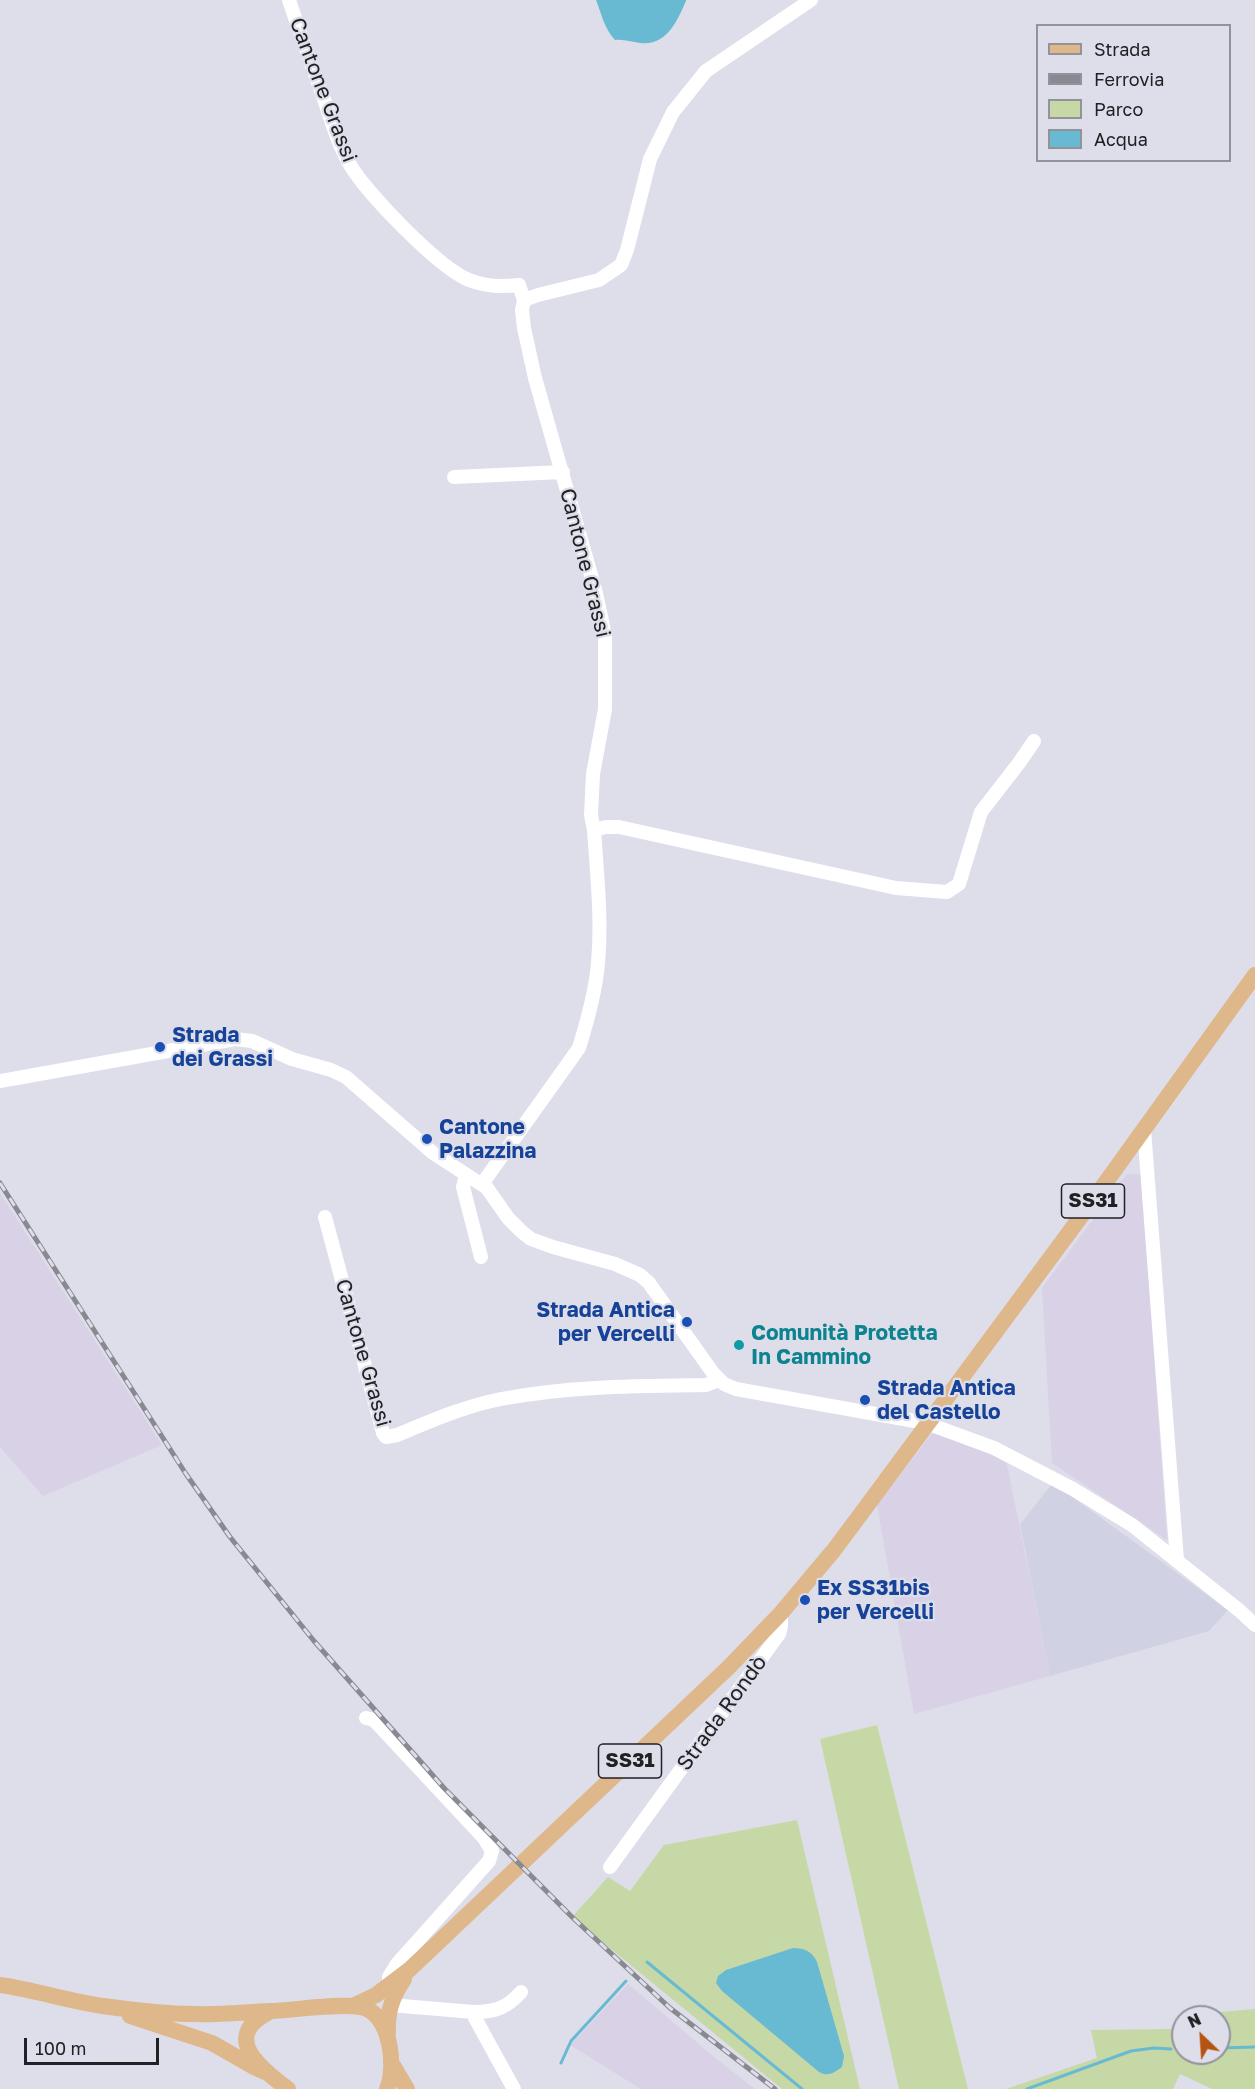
<!DOCTYPE html>
<html>
<head>
<meta charset="utf-8">
<style>
	body { margin:0 }
	#map { position:relative; width:1255px; height:2089px; overflow:hidden; background:#dddee9; font-family:"Golos Text",sans-serif }
	canvas { display:block }
	.legend { position:absolute; left:1036px; top:24px; width:195px; height:138px; box-sizing:border-box; background:#dddee9; border:2px solid #92929b; margin:0; padding:8px 10px; list-style:none; font-size:18px; color:#212125 }
	.legend li { display:flex; align-items:center; gap:12px; height:30px }
	.legend b { width:30px; border:2px solid #92929b }
	.north { position:absolute; left:1171px; top:2005px; width:60px; height:60px; box-sizing:border-box; background:#dddee9; border:2px solid #92929b; border-radius:50%; rotate:335deg; font-size:16px; font-weight:700; line-height:24px; text-align:center; color:#212125 }
	.north::after { content:''; display:block; margin:auto; width:21px; height:27px; background:#b55411; clip-path:polygon(50% 0,100% 100%,50% 72%,0 100%) }
	.scale { position:absolute; left:24px; top:2038px; width:135px; height:27px; box-sizing:border-box; border:3px solid #212125; border-top:0; padding-left:8px; font-size:18px; line-height:21px; white-space:nowrap; color:#212125; -webkit-text-stroke:4px #dddee9; paint-order:stroke }
</style>
</head>
<body>
<div id="map">
<canvas width="1255" height="2089"></canvas>
<ul class="legend">
<li><b style="height:8px;background:#deb78a"></b>Strada</li>
<li><b style="height:8px;background:#888991"></b>Ferrovia</li>
<li><b style="height:16px;background:#c6d8a6"></b>Parco</li>
<li><b style="height:16px;background:#67bad2"></b>Acqua</li>
</ul>
<div class="north">N</div>
<div class="scale">100 m</div>
</div>
<script>
const ctx = document.querySelector('canvas').getContext('2d');
ctx.lineJoin = 'round';
function fillPath(path, color) {
  ctx.fillStyle = color;
  ctx.fill(path, 'evenodd');
}
function strokePath(path, color, width, dash) {
  ctx.strokeStyle = color;
  ctx.lineWidth = width;
  ctx.lineCap = dash ? 'butt' : 'round';
  ctx.setLineDash(dash || []);
  ctx.stroke(path);
}
function label(font, color, halo, rows, align = 'center') {
  ctx.font = font + ' "Golos Text",sans-serif';
  ctx.lineWidth = 4.5;
  ctx.setLineDash([]);
  ctx.textBaseline = 'middle';
  ctx.strokeStyle = halo;
  ctx.fillStyle = color;
  for (const [text, x, y, turn = 0] of rows) {
    ctx.save();
    ctx.translate(x, y);
    ctx.rotate((+turn || 0) * Math.PI / 180);
    ctx.textAlign = isNaN(turn) ? turn : align;
    if (halo) ctx.strokeText(text, 0, 0);
    ctx.fillText(text, 0, 0);
    ctx.restore();
  }
}
fillPath(new Path2D(`
	M1053,1483L1228,1610L1209,1631L1050,1676L1020,1524Z`), '#d0d1e3');
fillPath(new Path2D(`
	M1127,1174H1141L1167,1540L1052,1463L1042,1288Z
	M0,1193L162,1445L43,1496L0,1447Z
	M933,1432L1006,1460L1050,1676L914,1714L877,1505Z
	M628,1984L713,2056L755,2089H641L570,2045Z`), '#d9d1e6');
fillPath(new Path2D(`
	M877,1725L968,2089H899L820,1739Z
	M797,1820L860,2089H782L572,1917L608,1877L630,1891L664,1845Z
	M1255,2009V2089H1212L1180,2074L1173,2089H1006L1097,2058L1091,2030L1172,2029L1177,2020L1185,2015ZM1183,2017H1219V2053H1183Z`), '#c6d8a6');
fillPath(new Path2D(`
	M596,0H686V1C677,21 667,46 640,43C631,42 624,39 615,40C604,28 602,15 596,0Z
	M793,1948C804,1948 812,1951 817,1962L844,2056L842,2067C834,2073 828,2077 819,2072L722,1991L716,1983L718,1976L726,1970Z`), '#67bad2');
strokePath(new Path2D(`
	M647,1962L802,2089
	M1219,2048L1255,2047
	M561,2063L571,2041L626,1981
	M1027,2089L1131,2051L1154,2048L1171,2049`), '#67bad2', 3);
strokePath(new Path2D(`
	M289,0C300,33 312,66 324,99C331,121 338,143 349,163C365,192 439,268 469,280C484,286 503,287 519,285L524,300L522,310L524,328L535,378L595,589L605,635V709L593,774L591,815L594,830C597,874 602,919 598,963C596,990 587,1022 579,1048L482,1184
	M524,300L538,295L599,280L621,265L627,250L650,159L673,112L706,71L811,0
	M454,477L563,472
	M594,830L606,827H619L896,888L947,892L959,884L981,812L1019,763L1034,741
	M0,1081L235,1039L252,1041L292,1059L331,1070L346,1077L433,1153L487,1188L508,1218L522,1232L531,1239L553,1247L615,1264L640,1275L649,1283L713,1373L724,1384L736,1389L926,1423L994,1448L1073,1489L1132,1525L1240,1611L1255,1625
	M1144,1129L1177,1560
	M466,1175L463,1187L481,1257
	M325,1217L383,1433L386,1437L397,1435C431,1421 465,1406 501,1399C568,1386 638,1386 706,1385L719,1380
	M366,1718L374,1720L484,1838L492,1851L489,1861L397,1964L389,1977L390,1991
	M610,1867L779,1634L781,1626V1613
	M390,2005L474,2012L475,2018L514,2089
	M474,2012C495,2012 507,2008 521,1992`), '#fff', 14);
strokePath(new Path2D(`
	M0,1985C35,1990 68,2001 103,2006C132,2010 163,2014 193,2014C219,2015 245,2012 270,2011C292,2011 354,2000 369,2010C391,2023 396,2068 387,2089
	M355,2005L376,1995L409,1970L729,1667L781,1613L834,1550L869,1503L1088,1207L1255,975
	M269,2012C220,2037 261,2069 288,2089
	M130,2016L212,2043L254,2067L265,2072
	M388,2033C387,2012 392,1997 404,1979
	M391,2062L407,2089`), '#deb78a', 16);
const rail = new Path2D(`
	M0,1183L186,1474L230,1537L314,1641L444,1788L572,1917L670,2008L775,2089`);
strokePath(rail, '#888991', 5);
strokePath(rail, '#dddee9', 3, [9]);
for (const [x, y, r, color] of [
	[160,1047,6,"#1a4fb4"],
	[427,1139,6,"#1a4fb4"],
	[687,1322,6,"#1a4fb4"],
	[739,1345,6,"#0f9aa8"],
	[865,1400,6,"#1a4fb4"],
	[805,1600,6,"#1a4fb4"]
]) {
  const dot = new Path2D();
  dot.arc(x, y, r, 0, 2 * Math.PI);
  ctx.fillStyle = color;
  ctx.fill(dot);
  strokePath(dot, '#dddee9', 2);
}
for (const [x, y, w] of [
	[1093,1201,63],
	[630,1761,63]
]) {
  const box = new Path2D();
  box.roundRect(x - w / 2, y - 17, w, 34, 4.5);
  ctx.fillStyle = '#dddee9';
  ctx.fill(box);
  strokePath(box, '#212125', 1.5);
}
label('bold 20px', '#212125', null, [
	["SS31",1093,1201],
	["SS31",630,1761]
]);
label('21px', '#212125', '#dddee9', [
	["Cantone Grassi",323,90,69],
	["Cantone Grassi",585,563,76],
	["Cantone Grassi",363,1353,74],
	["Strada Rondò",722,1713,-54]
]);
label('bold 21px', '#164399', '#dddee9', [
	["Strada",172,1035],
	["dei Grassi",172,1059],
	["Cantone",439,1127],
	["Palazzina",439,1151],
	["Strada Antica",675,1310,"right"],
	["per Vercelli",675,1334,"right"],
	["Strada Antica",877,1388],
	["del Castello",877,1412],
	["Ex SS31bis",817,1588],
	["per Vercelli",817,1612]
], 'left');
label('bold 21px', '#0d838f', '#dddee9', [
	["Comunità Protetta",751,1333],
	["In Cammino",751,1357]
], 'left');
</script>
</body>
</html>
